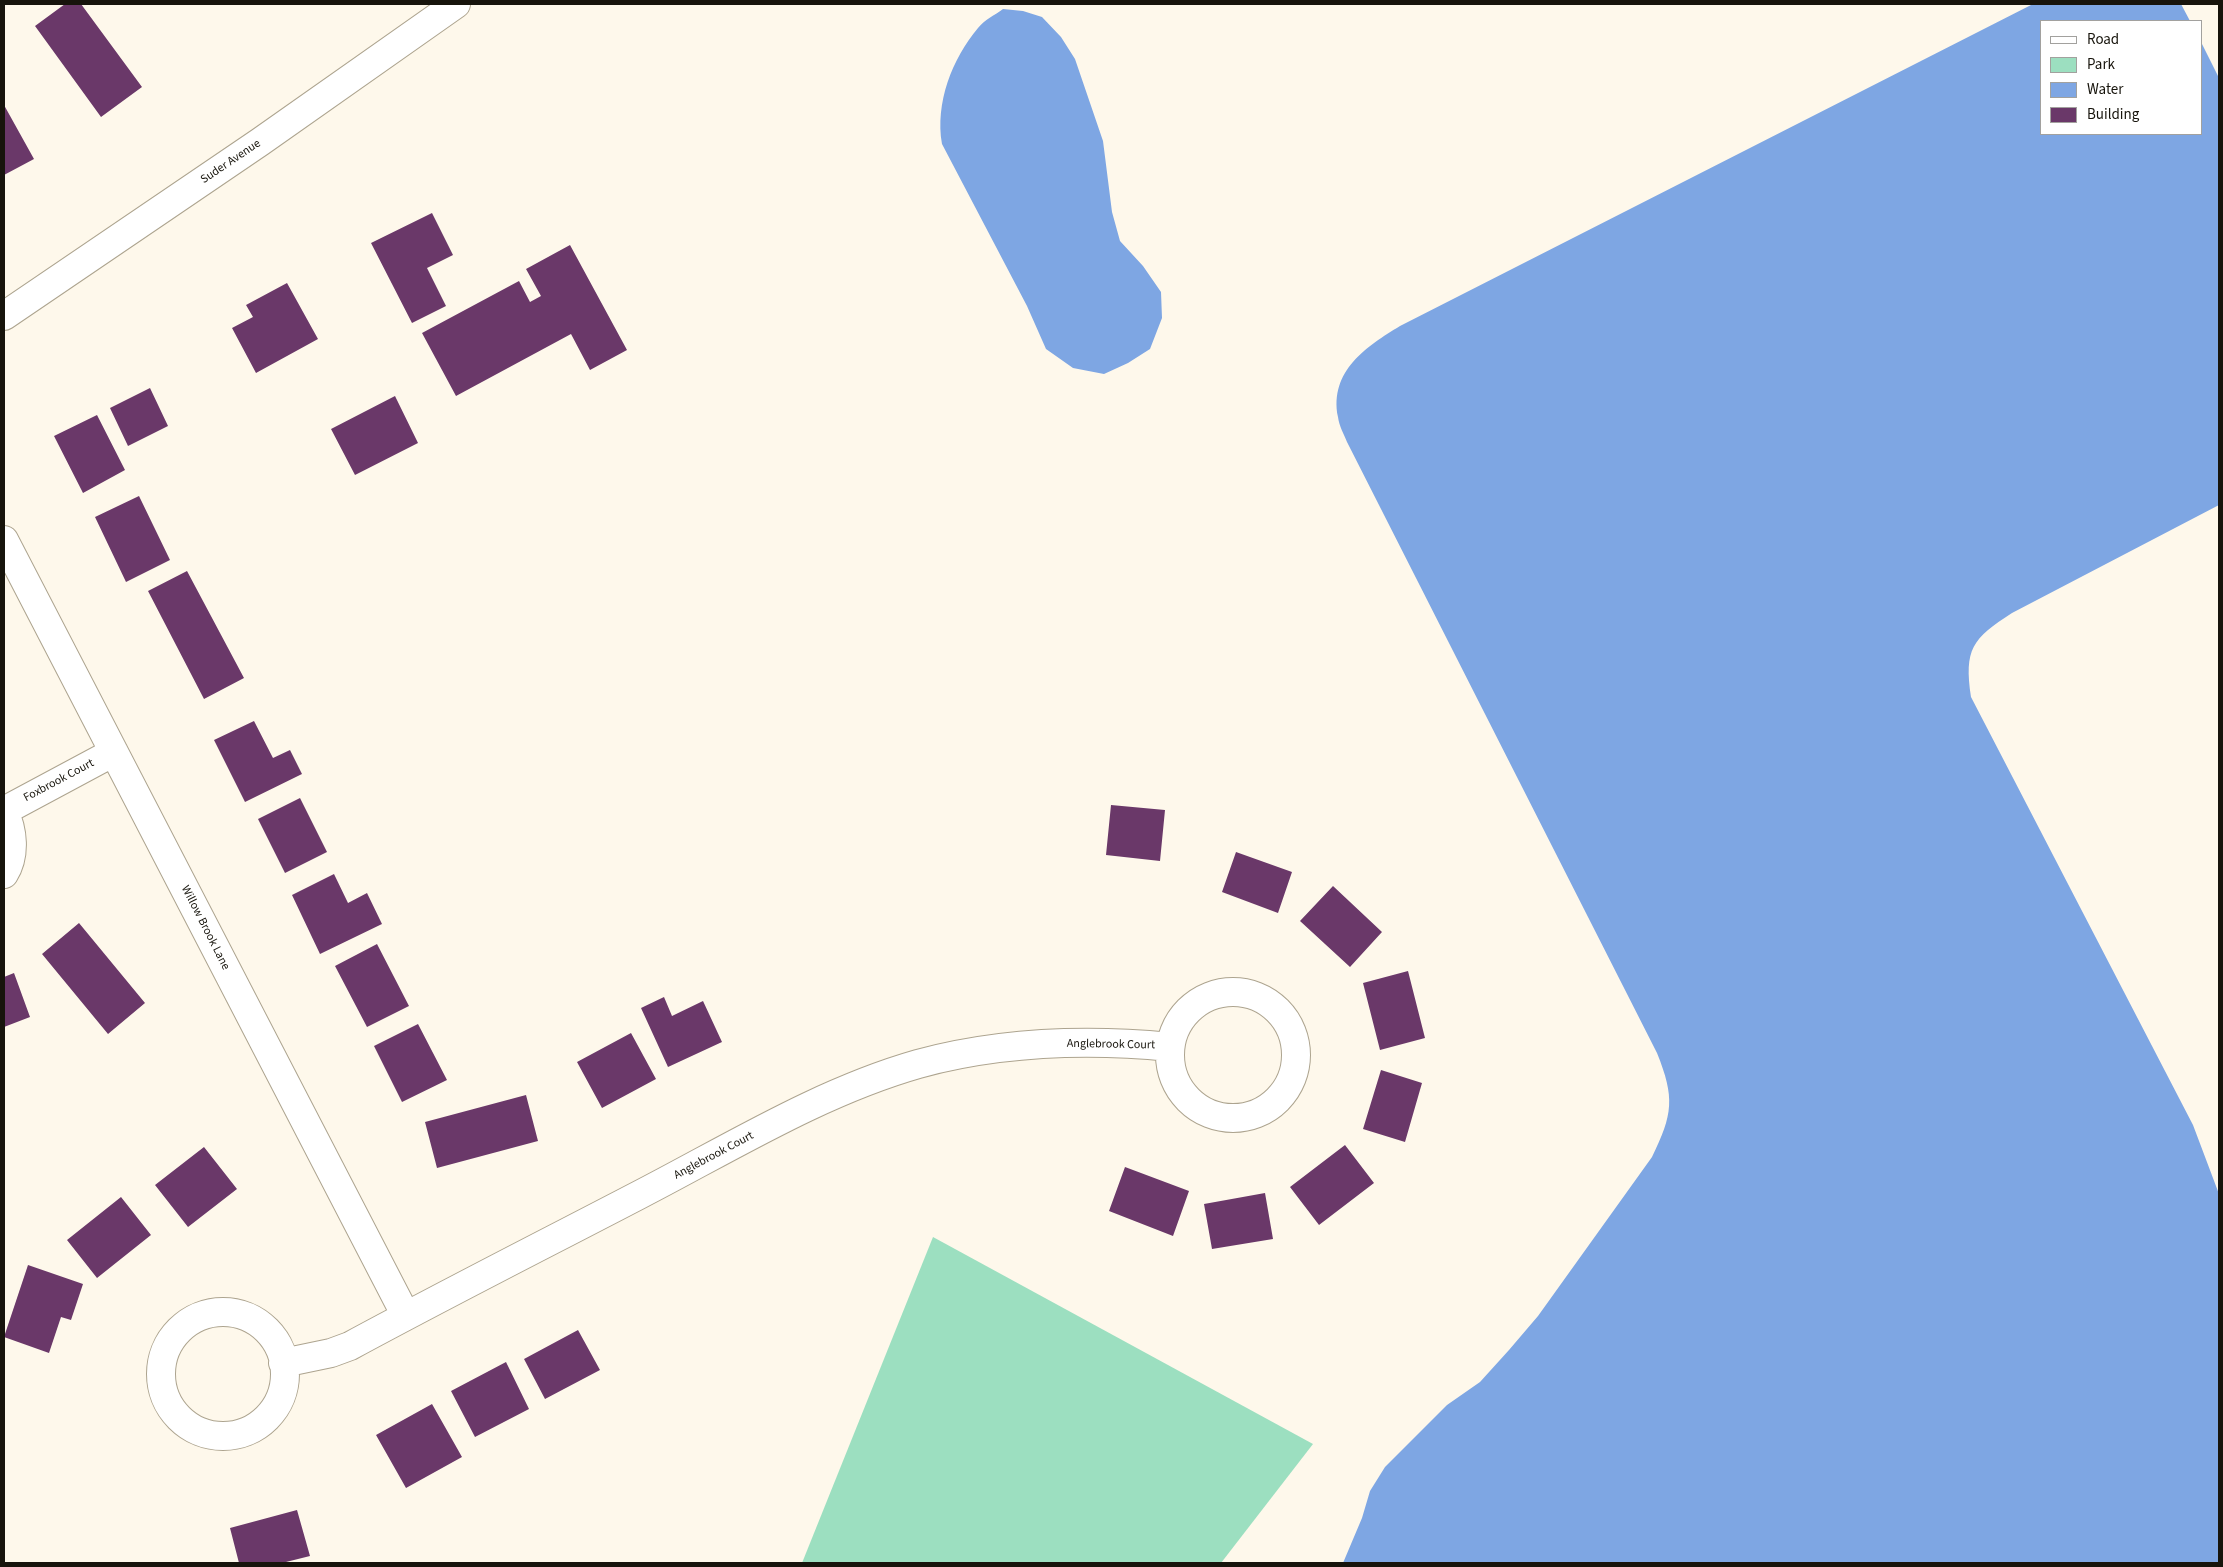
<!DOCTYPE html>
<html>
<head>
<meta charset="utf-8">
<style>
	body { margin:0 }
	#map { position:relative; width:2223px; height:1567px; overflow:hidden; background:#fef8eb; font-family:"Source Sans 3",sans-serif }
	canvas { display:block }
	.frame { position:absolute; inset:0; border:5px solid #17140c; pointer-events:none }
	.legend { position:absolute; left:2040px; top:20px; width:162px; height:115px; box-sizing:border-box; background:#fff; border:1px solid #a2a19e; margin:0; padding:6px 9px; list-style:none; font-size:15px; color:#17140c }
	.legend li { display:flex; align-items:center; gap:10px; height:25px }
	.legend b { width:25px; border:1px solid #a2a19e }
</style>
</head>
<body>
<div id="map">
<canvas width="2223" height="1567"></canvas>
<div class="frame"></div>
<ul class="legend">
<li><b style="height:6px;background:#fff"></b>Road</li>
<li><b style="height:14px;background:#9cdfc0"></b>Park</li>
<li><b style="height:14px;background:#7ea6e3"></b>Water</li>
<li><b style="height:14px;background:#6a3869"></b>Building</li>
</ul>
</div>
<script>
const ctx = document.querySelector('canvas').getContext('2d');
ctx.lineJoin = 'round';
function fillPath(path, color) {
  ctx.fillStyle = color;
  ctx.fill(path, 'evenodd');
}
function strokePath(path, color, width, dash) {
  ctx.strokeStyle = color;
  ctx.lineWidth = width;
  ctx.lineCap = dash ? 'butt' : 'round';
  ctx.setLineDash(dash || []);
  ctx.stroke(path);
}
function label(font, color, halo, rows, align = 'center') {
  ctx.font = font + ' "Source Sans 3",sans-serif';
  ctx.lineWidth = 5;
  ctx.setLineDash([]);
  ctx.textBaseline = 'middle';
  ctx.strokeStyle = halo;
  ctx.fillStyle = color;
  for (const [text, x, y, turn = 0] of rows) {
    ctx.save();
    ctx.translate(x, y);
    ctx.rotate((+turn || 0) * Math.PI / 180);
    ctx.textAlign = isNaN(turn) ? turn : align;
    if (halo) ctx.strokeText(text, 0, 0);
    ctx.fillText(text, 0, 0);
    ctx.restore();
  }
}
fillPath(new Path2D(`
	M933,1237L1313,1444L1221,1563H802Z`), '#9cdfc0');
fillPath(new Path2D(`
	M2033,4H2181L2190,21H2042V134H2202V44L2219,78V505L2012,613C1972,639 1964,649 1971,697L2193,1125L2219,1194V1563H1343L1362,1518L1370,1491L1385,1467L1447,1405L1480,1382L1509,1350L1538,1316L1652,1157C1673,1114 1675,1098 1657,1053L1347,442C1344,434 1339,426 1338,417C1329,371 1367,346 1400,326Z
	M1003,9L1023,11L1042,17L1061,37L1075,59L1103,141L1112,212L1120,241L1143,266L1161,292L1162,318L1150,349L1128,363L1104,374L1073,368L1046,349L1027,306L942,144C935,103 952,59 978,28C984,20 995,15 1003,9Z`), '#7ea6e3');
fillPath(new Path2D(`
	M65,4H81L142,87L101,117L35,26Z
	M4,105L34,159L4,175Z
	M432,213L453,255L427,268L446,306L412,323L371,243Z
	M570,245L627,350L590,370L571,334L456,396L422,333L519,281L530,302L541,296L526,269Z
	M287,283L318,339L256,373L232,328L253,317L246,305Z
	M150,388L168,426L128,446L110,408Z
	M395,396L418,443L355,475L331,429Z
	M97,415L125,470L83,493L54,436Z
	M139,496L170,560L126,582L95,517Z
	M187,571L244,678L204,699L148,591Z
	M254,721L273,758L290,750L302,774L245,802L214,740Z
	M300,798L327,852L285,873L258,819Z
	M1111,805L1165,810L1160,861L1106,855Z
	M1236,852L1292,872L1278,913L1222,892Z
	M334,874L348,903L367,893L382,924L320,954L292,895Z
	M1333,886L1382,932L1350,967L1300,921Z
	M79,923L145,1003L108,1034L42,954Z
	M377,944L409,1006L367,1027L335,966Z
	M1408,971L1425,1038L1380,1050L1363,983Z
	M14,973L30,1017L4,1027V977Z
	M664,997L672,1016L703,1001L722,1042L668,1067L641,1008Z
	M418,1024L447,1080L402,1102L374,1046Z
	M631,1033L656,1079L602,1108L577,1062Z
	M1381,1070L1422,1083L1405,1142L1363,1129Z
	M526,1095L538,1141L437,1168L425,1122Z
	M1345,1145L1374,1183L1319,1225L1290,1187Z
	M204,1147L237,1189L188,1227L155,1185Z
	M1125,1167L1189,1191L1173,1236L1109,1211Z
	M1265,1193L1273,1239L1212,1249L1204,1204Z
	M121,1197L151,1235L97,1278L67,1240Z
	M28,1265L83,1284L71,1320L61,1317L49,1353L4,1337Z
	M578,1330L600,1370L545,1399L524,1359Z
	M506,1362L529,1409L475,1437L451,1391Z
	M432,1404L462,1457L406,1488L376,1435Z
	M297,1510L310,1556L282,1563H239L230,1528Z`), '#6a3869');
const minor = new Path2D(`
	M4,540L406,1316
	M4,811L114,752
	M4,811C13,830 16,855 4,874
	M1170 1055a63 63 0 1 1 126 0a63 63 0 1 1-126 0Z
	M161 1374a62 62 0 1 1 124 0a62 62 0 1 1-124 0Z
	M283,1363L331,1353L350,1346C446,1294 543,1245 639,1195C730,1148 820,1092 918,1064C999,1042 1087,1039 1170,1047`);
const tertiary = new Path2D(`
	M4,316L260,142L456,4`);
strokePath(minor, '#ada48f', 30);
strokePath(tertiary, '#ada48f', 30);
strokePath(minor, '#fff', 28);
strokePath(tertiary, '#fff', 28);
label('12px', '#17140c', '#fff', [
	["Suder Avenue",231,162,-34],
	["Foxbrook Court",59,781,-28],
	["Willow Brook Lane",205,928,63],
	["Anglebrook Court",1111,1045,1],
	["Anglebrook Court",714,1156,-28]
]);
</script>
</body>
</html>
